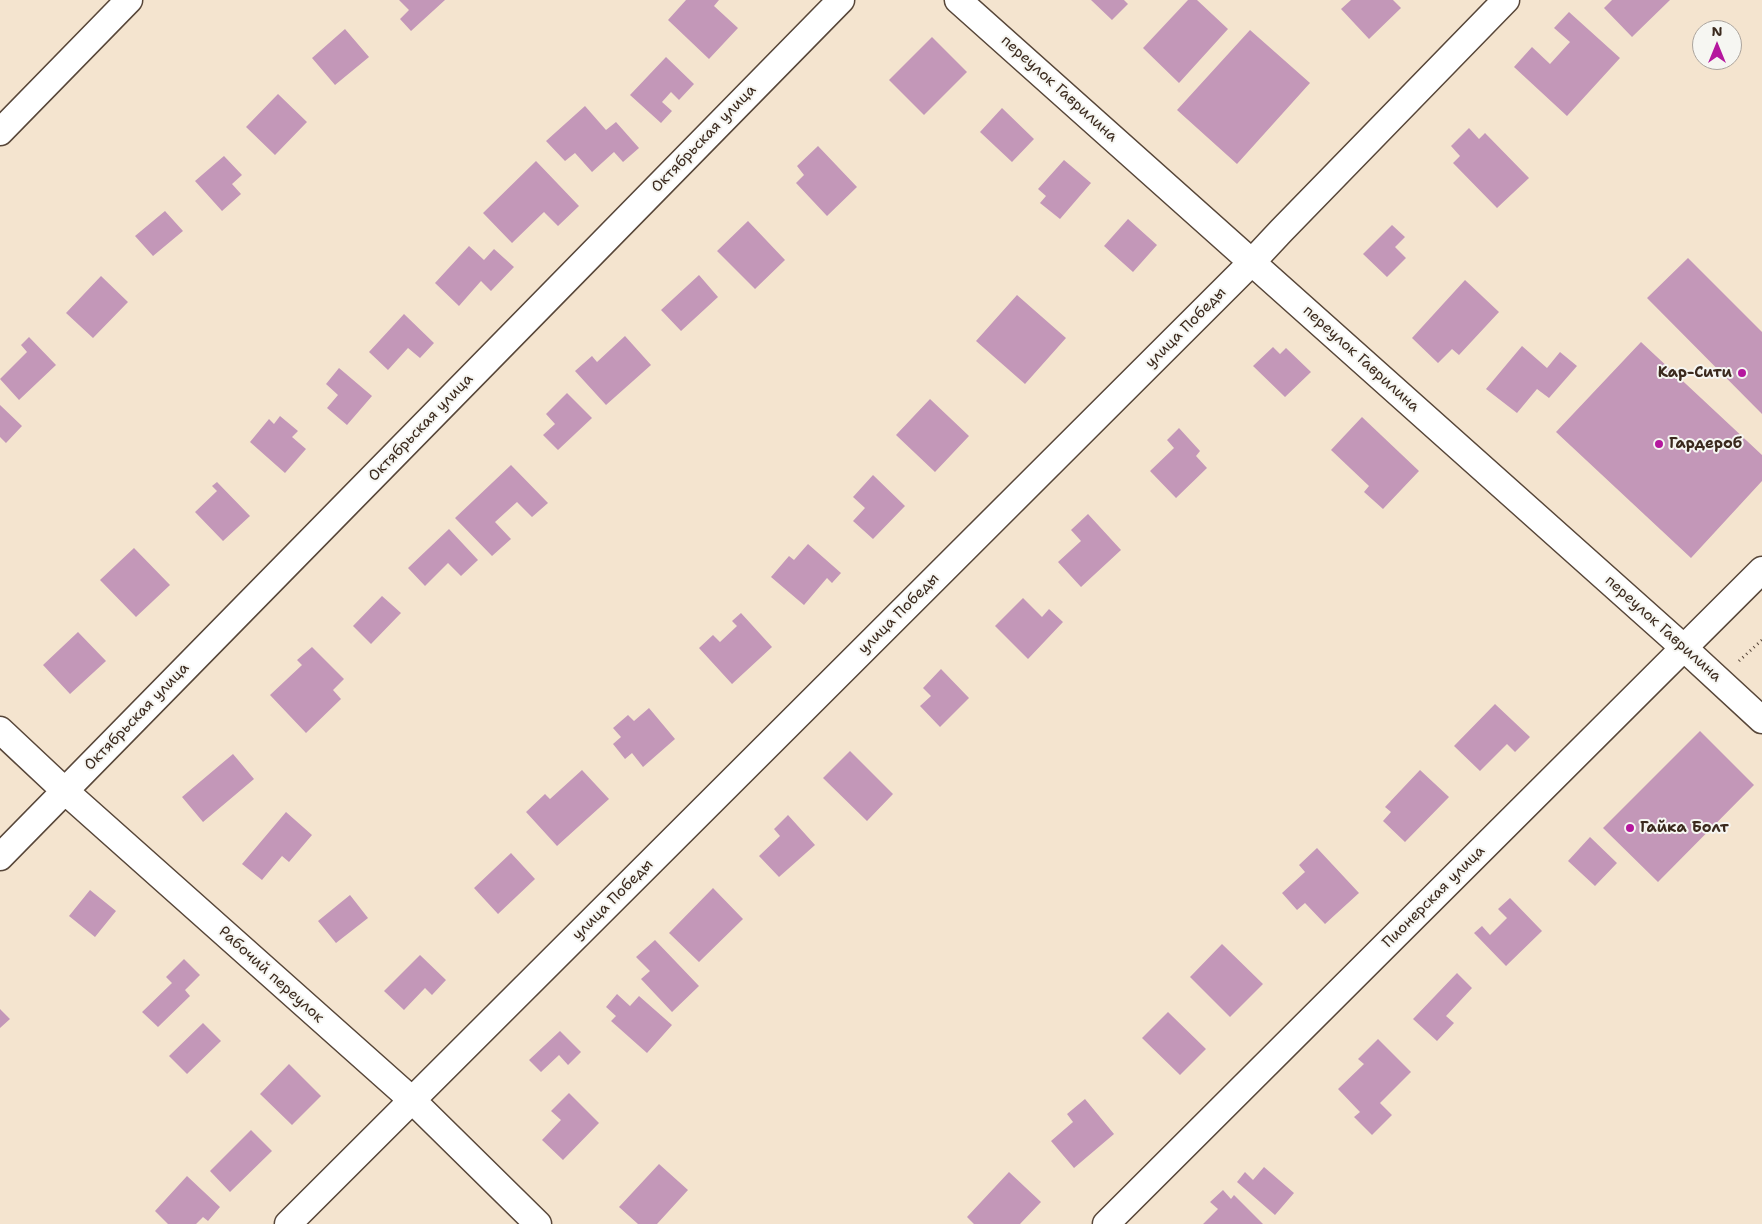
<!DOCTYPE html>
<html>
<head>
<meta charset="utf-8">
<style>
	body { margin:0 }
	#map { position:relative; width:1762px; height:1224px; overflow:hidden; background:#f4e4cf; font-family:"Shantell Sans",sans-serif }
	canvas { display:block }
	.north { position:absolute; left:1692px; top:20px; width:50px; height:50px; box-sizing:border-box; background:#f6f6f2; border:1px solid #aba49d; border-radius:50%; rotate:0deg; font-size:14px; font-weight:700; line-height:20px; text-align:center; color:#3b2a1e }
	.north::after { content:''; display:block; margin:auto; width:18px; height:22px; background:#b5179e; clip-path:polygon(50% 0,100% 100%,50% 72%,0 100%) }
</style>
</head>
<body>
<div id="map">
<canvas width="1762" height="1224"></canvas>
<div class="north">N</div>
</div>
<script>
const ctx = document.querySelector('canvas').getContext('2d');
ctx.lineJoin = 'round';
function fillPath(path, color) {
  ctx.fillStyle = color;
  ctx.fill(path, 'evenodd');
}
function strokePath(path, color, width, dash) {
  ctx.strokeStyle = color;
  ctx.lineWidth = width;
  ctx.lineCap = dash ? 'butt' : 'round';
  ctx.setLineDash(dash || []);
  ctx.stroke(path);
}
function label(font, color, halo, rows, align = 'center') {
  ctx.font = font + ' "Shantell Sans",sans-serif';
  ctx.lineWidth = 4;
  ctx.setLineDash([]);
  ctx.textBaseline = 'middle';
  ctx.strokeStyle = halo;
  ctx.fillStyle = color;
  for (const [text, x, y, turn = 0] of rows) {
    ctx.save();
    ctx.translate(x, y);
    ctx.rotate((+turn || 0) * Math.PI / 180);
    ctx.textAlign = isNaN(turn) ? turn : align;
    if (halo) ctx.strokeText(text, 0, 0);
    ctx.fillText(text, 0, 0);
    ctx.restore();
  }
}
fillPath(new Path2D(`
	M399,0H445L411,31L400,19L409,10Z
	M686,0H719L714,6L738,28L709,59L668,20Z
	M1091,0H1124L1128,4L1112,20Z
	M1188,0H1197L1228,29L1179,83L1143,48Z
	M1351,0H1393L1401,8L1369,39L1341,9Z
	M1612,0H1670L1632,37L1604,8Z
	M1569,12L1620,58L1567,116L1514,67L1532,47L1550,64L1570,42L1554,28Z
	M345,29L369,57L335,85L312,58Z
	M1250,30L1310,83L1237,164L1177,110Z
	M932,37L967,72L924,115L889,80Z
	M666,57L694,84L679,100L671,92L662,102L672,111L661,123L630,95Z
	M278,94L307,122L275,155L246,127Z
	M585,106L606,130L616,122L639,148L623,162L614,152L592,172L575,153L565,161L546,141Z
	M1002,108L1034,139L1012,162L980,132Z
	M1469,128L1479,139L1485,133L1529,178L1497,208L1453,163L1460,156L1451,146Z
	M818,146L857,187L827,216L796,183L804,175L797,166Z
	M224,156L242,175L232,184L241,194L222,211L195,181Z
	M1064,160L1091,183L1060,219L1040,203L1046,196L1038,189Z
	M536,161L579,206L558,226L544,212L512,243L483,213Z
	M165,211L183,231L153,256L135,236Z
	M1128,219L1157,245L1133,272L1104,246Z
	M748,221L785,260L755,289L717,251Z
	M1392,225L1405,237L1395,247L1406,258L1387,277L1363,254Z
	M469,246L484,260L494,249L514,267L491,291L481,281L459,306L435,283Z
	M1688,258L1762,332V414L1647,298Z
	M699,275L718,297L681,331L661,310Z
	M101,276L128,302L93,338L66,313Z
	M1465,280L1499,312L1459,355L1452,349L1438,363L1412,338Z
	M1017,295L1066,338L1025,384L976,341Z
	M404,314L434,343L420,358L408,348L388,370L369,352Z
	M625,336L651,365L606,405L575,371L592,356L597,362Z
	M29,337L56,365L19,400L0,379L27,352L21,345Z
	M1641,342L1762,455V481L1691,558L1556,432Z
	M1522,346L1547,368L1560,352L1577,366L1549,398L1537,389L1517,413L1486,389Z
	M1273,347L1280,354L1286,348L1311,372L1285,397L1253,366Z
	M339,368L372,396L347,425L327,408L338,395L326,384Z
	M567,393L592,418L558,450L543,435L555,424L546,414Z
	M930,399L969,436L935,472L896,435Z
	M0,405L22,426L6,443L0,437Z
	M280,416L298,431L292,437L306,449L285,473L250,442L269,419L274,424Z
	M1362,417L1419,471L1383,509L1364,492L1369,486L1331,450Z
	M1179,428L1200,451L1196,456L1207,468L1176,498L1150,471L1174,448L1167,440Z
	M511,465L548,503L532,517L517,502L495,522L511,539L492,556L455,518Z
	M873,475L905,506L873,539L853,521L865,508L853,497Z
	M217,482L250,516L223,541L195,512L217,491L212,486Z
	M1088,514L1121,550L1081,587L1058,562L1081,541L1071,530Z
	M449,529L478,560L461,576L448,563L425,586L408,568Z
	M808,544L841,573L832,583L827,578L804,605L771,577L789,556L794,560Z
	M134,548L170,585L136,617L100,580Z
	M382,596L401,613L371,644L353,626Z
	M1023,598L1042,617L1049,609L1063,622L1028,659L995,626Z
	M741,613L772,647L732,684L699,648L713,635L720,642L737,626L732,621Z
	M78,632L106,661L70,694L43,665Z
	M312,647L344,679L333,690L341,699L306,733L270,695L302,665L297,660Z
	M941,669L969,698L940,727L920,706L931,696L923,688Z
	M1495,704L1530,737L1515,752L1507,744L1480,771L1454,746Z
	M649,708L675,739L643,767L632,753L625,759L613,744L621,737L613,728L628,715L634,721Z
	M1700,731L1754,785L1658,882L1603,828Z
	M850,751L893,794L867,821L823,778Z
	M233,754L254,779L203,822L182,797Z
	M582,770L609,799L557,846L526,812L545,794L550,799Z
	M1420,770L1449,797L1405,842L1383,821L1391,812L1385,807Z
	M286,812L312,835L289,862L282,856L262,880L242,864Z
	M788,815L815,845L779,877L759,856L780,836L774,829Z
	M1590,837L1617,863L1595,886L1568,861Z
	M1317,848L1359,893L1325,924L1305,903L1297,910L1282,893L1305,872L1299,865Z
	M511,853L535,879L498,914L474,888Z
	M713,888L743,919L699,962L669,933Z
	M90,890L116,911L95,937L69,916Z
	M350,895L368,918L336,943L318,921Z
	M1510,898L1542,931L1506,966L1474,933L1482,926L1490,935L1507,918L1498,909Z
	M655,940L699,986L672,1012L641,979L650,971L636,957Z
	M1222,944L1263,984L1230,1017L1190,977Z
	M420,955L446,980L432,995L425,988L404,1010L384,991Z
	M184,959L200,975L185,990L190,996L158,1027L142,1012L172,983L166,977Z
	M1457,973L1472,988L1446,1016L1454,1023L1437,1041L1413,1019Z
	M617,994L630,1006L639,996L672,1025L647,1053L611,1021L616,1016L606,1007Z
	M0,1009L10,1019L0,1028Z
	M1168,1012L1206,1049L1180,1075L1142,1038Z
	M203,1023L221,1041L187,1074L169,1056Z
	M560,1031L581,1052L568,1065L559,1055L541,1072L529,1060Z
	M1378,1039L1411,1072L1380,1103L1392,1115L1372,1135L1354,1117L1360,1112L1338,1089L1364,1064L1358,1059Z
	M289,1064L321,1096L292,1125L260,1094Z
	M569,1093L599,1123L563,1160L542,1140L561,1120L551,1111Z
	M1085,1099L1114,1134L1074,1168L1051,1141L1073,1122L1067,1114Z
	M251,1130L272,1151L230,1192L210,1171Z
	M659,1164L688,1190L657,1224H638L619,1207Z
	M1264,1167L1294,1193L1275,1215L1237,1182L1245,1172L1253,1180Z
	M1009,1172L1041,1202L1020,1224H974L967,1217Z
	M187,1176L220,1207L208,1221L203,1217L196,1224H168L155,1211Z
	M1223,1190L1231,1199L1234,1195L1263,1224H1203L1218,1209L1210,1202Z`), '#c397b8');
const street = new Path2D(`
	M958,0L1684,648L1762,720
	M0,132L129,0
	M0,730L65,791L412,1100L538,1224
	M0,857L841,0
	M288,1224L1252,262L1281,231L1506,0
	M1106,1224L1762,570`);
strokePath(street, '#574639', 29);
strokePath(new Path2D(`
	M1739,661L1762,640`), '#574639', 3, [1, 4]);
strokePath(street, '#fff', 26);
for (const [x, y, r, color] of [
	[1742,373,5,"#b5179e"],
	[1659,444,5,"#b5179e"],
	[1630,828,5,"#b5179e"]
]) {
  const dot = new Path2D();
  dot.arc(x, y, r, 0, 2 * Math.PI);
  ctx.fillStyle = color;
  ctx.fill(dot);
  strokePath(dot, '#f6f6f2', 2);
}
label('15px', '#3b2a1e', '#f6f6f2', [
	["переулок Гаврилина",1059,89,42],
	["Октябрьская улица",704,139,-46],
	["улица Победы",1186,328,-45],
	["переулок Гаврилина",1361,359,42],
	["Октябрьская улица",421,428,-46],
	["улица Победы",899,614,-45],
	["переулок Гаврилина",1663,629,42],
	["Октябрьская улица",137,717,-46],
	["Пионерская улица",1434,897,-45],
	["улица Победы",613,900,-45],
	["Рабочий переулок",271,975,42]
]);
label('bold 15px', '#3b2a1e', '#f6f6f2', [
	["Кар-Сити",1732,373,"right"],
	["Гардероб",1669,444],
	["Гайка Болт",1640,828]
], 'left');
</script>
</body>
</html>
